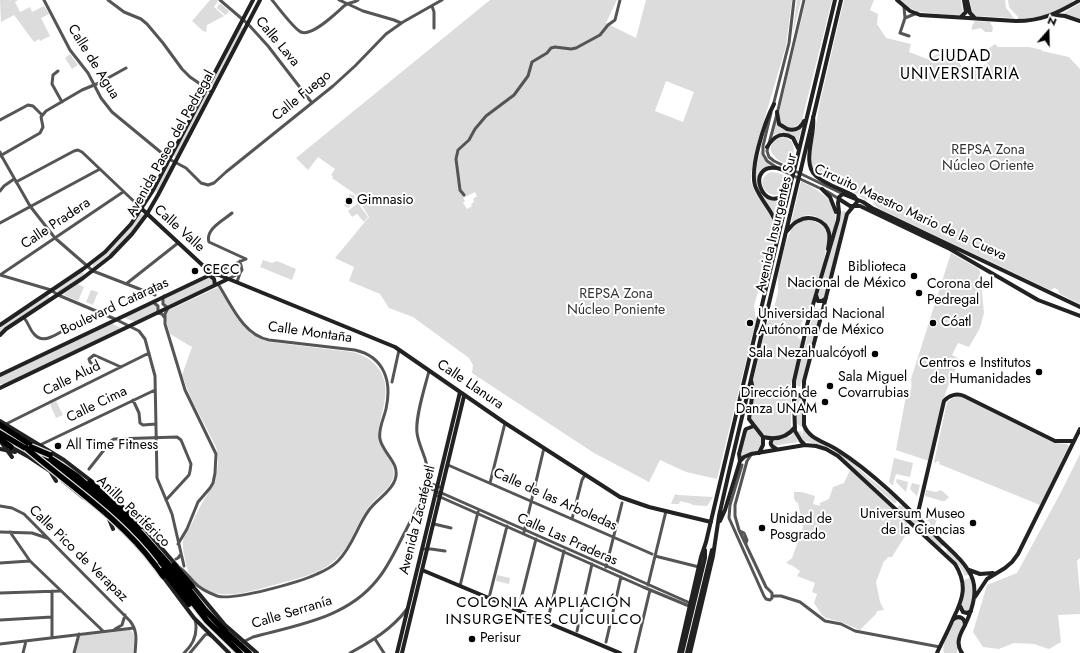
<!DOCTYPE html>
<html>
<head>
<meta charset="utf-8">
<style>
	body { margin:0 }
	#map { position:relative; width:1080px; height:653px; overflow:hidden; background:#fff; font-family:Jost,sans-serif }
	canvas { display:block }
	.north { position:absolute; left:1028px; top:12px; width:40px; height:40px; -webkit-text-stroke:3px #fff; paint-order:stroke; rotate:20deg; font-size:11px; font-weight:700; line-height:16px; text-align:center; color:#000 }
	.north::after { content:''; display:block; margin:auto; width:14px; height:18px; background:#000; clip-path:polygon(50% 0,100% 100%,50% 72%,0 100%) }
</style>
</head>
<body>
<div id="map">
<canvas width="1080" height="653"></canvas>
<div class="north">N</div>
</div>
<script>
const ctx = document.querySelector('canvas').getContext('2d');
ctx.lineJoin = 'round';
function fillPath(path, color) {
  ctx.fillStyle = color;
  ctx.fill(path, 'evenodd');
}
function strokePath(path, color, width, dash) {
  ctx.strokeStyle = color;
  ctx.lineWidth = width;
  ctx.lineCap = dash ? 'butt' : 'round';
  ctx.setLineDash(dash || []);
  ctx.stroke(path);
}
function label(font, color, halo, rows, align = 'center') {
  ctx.font = font + ' Jost,sans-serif';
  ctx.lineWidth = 4;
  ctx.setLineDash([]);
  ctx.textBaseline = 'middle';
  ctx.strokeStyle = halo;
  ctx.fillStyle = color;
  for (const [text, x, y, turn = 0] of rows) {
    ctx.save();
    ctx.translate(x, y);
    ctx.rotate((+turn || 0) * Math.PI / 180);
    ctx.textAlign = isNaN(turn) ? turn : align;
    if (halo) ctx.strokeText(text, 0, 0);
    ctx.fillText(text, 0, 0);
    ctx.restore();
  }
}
fillPath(new Path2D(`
	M0,0H18L15,2L20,12L30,7L32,12L44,6L49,14L41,18L50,36L40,41L39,39L34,42L14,15L1,22Z
	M210,0H217L218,1L214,7L224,16L207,25L206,32L203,31L192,21Z
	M490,0H617L606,23L636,38L646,0H792L786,46L758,141L751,174V182L755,192L769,213L774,222L775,230L773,247L766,278L759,288L754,306L756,320L717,479L686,472L660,460L649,482L594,453L472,373L473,365L469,358L413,317L389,308L380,294L349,281L354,267L335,258L369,217L355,194L332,178L333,176L331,175L335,169L318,157L308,170L296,158ZM666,81L694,92L683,122L655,111ZM475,192L477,196L473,199L474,202L471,204L472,206L467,209L463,203L465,201L463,198Z
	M797,0H801L792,37Z
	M806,0H832L802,120C798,129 783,132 779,120C778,118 779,115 779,113Z
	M844,0H874L870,10L878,14L877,24L886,38L911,44L909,52L930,60L932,57L941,52L957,58L964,71L987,64L990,56L988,49L995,44L998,47H1029L1042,50V51L1069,57L1080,69V304L1060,294L1058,290L1055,288L1050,290L882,210L873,204L875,201L873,199L872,200L868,198L867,201L852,191L818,175L814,171L810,159L820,102Z
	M900,0H961L963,12L959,16L919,12L910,8Z
	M970,0H1005L1006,8L1014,18L977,16L972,12Z
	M1008,0H1074C1063,13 1035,19 1018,19V17L1009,7Z
	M1080,3V19L1062,14Z
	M221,4L229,11L227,14L225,15L217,8L218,5Z
	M975,21L990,22L993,28L992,32H985L981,28L972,30V26Z
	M241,27L244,29L212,88H210L209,86Z
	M70,54L78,65L72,69L65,58Z
	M206,92L209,95L176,157H175L173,155Z
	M776,121C780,132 793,134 802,127L798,142C790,133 783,129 772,136Z
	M785,137C799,143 793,155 790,166C784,163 778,161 774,156C766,147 775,137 785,137Z
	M761,149L763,158L771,166C761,170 758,175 756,186L755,170Z
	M169,164L171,166L157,192H156L155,190Z
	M771,172L778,173L788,177C787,181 786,186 784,189C774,206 749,182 771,172Z
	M801,181C814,189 831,195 835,212C837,220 833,230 831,237C828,224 818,212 803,216C799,217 795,221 791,223Z
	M350,194L355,196L349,208L344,206Z
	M763,196C770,200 777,201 785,197L779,224L776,217Z
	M358,203L368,217L364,222L357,214L352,217L348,211Z
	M842,211H845V214L824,299H820L818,296Z
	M140,214H142L144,215L118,248L93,267V264L118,241Z
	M811,219L824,227L827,233V242L823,266L811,305L802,322L797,336L802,342L791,384V430C785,436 771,439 763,434C758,430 754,424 750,419V413L755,393L753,381L766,325L772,316L778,292V276L786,242L792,228L797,223L802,220Z
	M951,253L979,269L980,272L984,313L980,328L969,347L958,343L952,355L961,360C942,390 937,426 929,461L896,450L906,396C912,393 912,386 911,379Z
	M263,260L272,263L277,261L296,269L292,280L260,267Z
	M82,272L84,273L85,275L59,292L56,291V290Z
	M210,276L215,284L169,306L165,304L164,301L165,298Z
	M78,284L84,287L78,301L64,295L65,293Z
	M218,287C231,308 242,335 269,342L352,352C374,357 389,375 385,398C384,408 380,418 379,428C374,450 401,462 392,481C388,490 378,496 372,503C356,520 353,546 334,561C319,574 300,578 281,583C251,591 207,609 188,571C186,565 182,548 183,542C183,536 189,530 191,525C194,520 196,514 199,509C210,489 223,471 216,447L190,396L182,375L192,347L170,334L165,317L169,310Z
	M91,290L98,292L93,305L86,302Z
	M48,295L50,298L0,333V327Z
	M153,304L156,305L158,311L135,322L125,318V317Z
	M815,308L821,310L822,314L800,387L795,385L796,380Z
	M111,323L121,328L5,384H0V376Z
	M959,396L1054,443L1067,444L1069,446L1040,505L939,464L940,462L937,461L936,463L934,462L947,402L953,398Z
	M799,397L802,398V426L807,435L844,455L868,477L897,500L896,503H894L842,457L829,447L804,441L797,432L801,431L802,437L803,428L796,423V398Z
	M56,401L63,415L56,418L50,404Z
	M754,428L762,437V447L758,451L741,457L740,455L745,432Z
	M793,431L798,442L773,446L771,443L772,440L791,436Z
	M1080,454V558L1077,561L1080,594V614L1058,615L1061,642L1049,649L1034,644L1014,643L999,649L983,647L973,632L987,585L1017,573L1060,494Z
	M894,458L913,463L910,477L896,474L894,480L893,486L889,482Z
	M850,470L907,522V526L910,528L892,557H888L886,560L884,561L876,582L880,602L884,610L877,611L876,614L860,630L841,622L826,618L822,615L814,603L817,594L812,592L815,583L797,576L800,571L793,566L786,563L792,558L803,527L798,503L796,502L794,498V492H802L815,496L813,504L820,506V503L829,499L833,487L844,483Z
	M897,479L908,482L906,492L896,482Z
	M912,483L920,485L917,496L910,489Z
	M926,490L936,492L941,490L949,497L945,501H942L925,496Z
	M675,494L678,495L713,497L707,506L692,505V504L680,501L679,504H671Z
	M900,505L903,506L943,544L941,548L898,509V507Z
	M935,512L939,513L934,528L930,526V523L927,520L930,514Z
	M947,550H949L969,574L965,576L960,567L946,552Z
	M497,575L510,578L509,584L496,581Z
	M970,578L973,592L970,610L966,612L961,608L964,594V580Z
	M958,618L964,623L957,639V653H944C941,644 950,623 958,618Z
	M130,630C137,635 134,645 133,653H75L80,636Z`), '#dcdcdc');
const highway = new Path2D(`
	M0,425L37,449
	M0,433L55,466L71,478L112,511L139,537L170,573L207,621L240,653
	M0,439L11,447
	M44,454L77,476L141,533L173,569L205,610L227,633L249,653
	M90,482L105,494L140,527
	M155,565L163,576
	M174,565L192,586
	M163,570L189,604`);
strokePath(highway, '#dbdbdb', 8);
strokePath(new Path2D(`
	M44,0L70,50L88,73L101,98L112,112L169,159L186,168L201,183L208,185L214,183L226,172L333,86L355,66L386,34L403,22L442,0
	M108,0L124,12L141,19L147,24L163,43L182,69L190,77L212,92
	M220,0L248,24L268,46L312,103
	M272,0C278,7 294,29 301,32C312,37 336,13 344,6C348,2 354,3 358,0
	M339,0L363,11L394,20L401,23
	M804,0L778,110L767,151L769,157L774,161L843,194
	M432,6L434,12V28
	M904,7L905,18L900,33L909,36
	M905,18L917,13
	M58,71L53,75L52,84L62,102
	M773,106L789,43L794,0
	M771,113L763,146V154L767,161L779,169L828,192L839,199
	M0,120L28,105L33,106L42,115
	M0,152L1,155L30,206L55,238L93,271L155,295
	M0,156L40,133L43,127L41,117L46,111L82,90L99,83L126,68
	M16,182L74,151L78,150L82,152L142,209
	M0,191L4,186L14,179
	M464,195L460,190L456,159L458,150L469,140L475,129L486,116L514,95L528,76L532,62L547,53L551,48L555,47L571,49L576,48L600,35L608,25L615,20L620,0
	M232,213C224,220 205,229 209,242L246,259
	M0,223L100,169
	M212,274L246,259
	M0,275L51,290L58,295L115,319L139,331L145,339L155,376L157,478L172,514L184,566
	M0,275L123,192
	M228,279L240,273
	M237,282L240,273L242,270L240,261
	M126,284L178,243
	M164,296L163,299V304L168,308L165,314V324L185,390L216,454L215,473L213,483L210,488L198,502L187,529L178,544
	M153,302L158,306V313L162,314L164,317
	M24,318C29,323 29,329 34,334C43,345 57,334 66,329
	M95,367L90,362L89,359L94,355L121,367
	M392,382L399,350
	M133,400L139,413L140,423L143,425L156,424
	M6,424L149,353
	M40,445L155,390
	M448,465L652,554
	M742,465L730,505L729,518L764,596L766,599L770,600L772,598V593L766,587L739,530L735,516V505L747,461L751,455
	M89,469L111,441L114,439L177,437L181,440L191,464L190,471L189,475L166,500
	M427,482L439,487
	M490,483L505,423
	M426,487L437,491
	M436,492L444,494L690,603
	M438,496L643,587L689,606
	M0,506L12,508L24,514L130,621C138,631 136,641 135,653
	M572,519L582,480L585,475
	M434,524L451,528
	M740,531L744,533L747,540L746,543
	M0,532L32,533L47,538
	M10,532L30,561L103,631
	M524,532L544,448
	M425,549H431L445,551
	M655,556L699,567
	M176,559L178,558L181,554
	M0,563L30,561
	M177,566C185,570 188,576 194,582C200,589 209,593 217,596C234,601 300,582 317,574C324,571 332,567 338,561C353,546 357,526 369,510C377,499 391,492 395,480C401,463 383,454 380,439C378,429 384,418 386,409C392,382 385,357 355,350L269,340C243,335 231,304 218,284
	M606,567L622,503
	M648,585L666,511
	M460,586L478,512
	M52,591V637
	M0,593L60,591
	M773,596H781L800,602L825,621L841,624L855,631L940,647
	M489,598L507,526
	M519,607L536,539
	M548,619L564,551
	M0,620L52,617
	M115,629L122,625L125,615
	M577,631L592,564
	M375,639L384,653
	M243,642L253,637C297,625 347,618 377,580C389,566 397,547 406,530C414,513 427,494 428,474C428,459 419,448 417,433C415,417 425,387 429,371
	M606,642L621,577
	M0,644L134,628
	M23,653L26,641
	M74,653L79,634
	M184,653C194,644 198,632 195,619
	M190,653L205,635L208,634L211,636
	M350,653C372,641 392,629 407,609
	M635,653L650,590`), '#555', 3);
strokePath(new Path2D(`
	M897,0L910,11L920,15L1016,21C1042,21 1058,13 1080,0
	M967,0L970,13L974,17
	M1055,15L1065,16L1080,21
	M961,17L966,12L964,0
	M774,104C765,121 748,171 756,188C763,204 776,214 778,232
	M777,112L779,124L787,129C795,131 801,128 804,121
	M813,117C816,134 801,163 816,176C826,185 842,189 854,196L857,200V202L847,214L822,313L804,381V425C809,440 827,442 839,451C875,474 909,509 939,539C949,549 961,558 968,570C980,587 973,608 965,625C963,629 960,634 959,639C958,644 959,649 962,653
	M767,147C774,136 782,131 793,138L798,148
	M795,167L835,0
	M781,169C741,159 764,221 788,190
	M801,169L841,0
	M822,189L830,197L836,212
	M839,199L850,206H860L950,249L1038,300L1080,316
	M142,209L212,274
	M786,232C790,228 793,223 798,221C809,214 826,220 829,233C830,239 829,244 828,249
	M212,274L219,275L395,347L505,423L620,497L649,507L711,522
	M209,275L214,279L215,285
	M816,295L818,301H822L826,298
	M0,325L83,269L105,252L131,224L152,192L253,0
	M0,335L6,329L83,278L110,257L132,234L147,214L158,195L260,0
	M0,375L212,274
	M751,380L753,390L749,419L763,437C776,440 787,438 795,427
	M0,388L228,279
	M794,400L796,396L799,395L804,398
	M0,421L64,460L94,483
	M773,438C768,444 772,447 777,449
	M1,442L12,457
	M9,446L29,457L53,473
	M0,449L15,452
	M759,453L763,445V437
	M740,461L739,454L745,431L746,429L754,426
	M50,471L56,481
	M63,481L84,498
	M113,498L139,522L177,566
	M917,517L944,401C949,395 957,393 964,396L1055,441H1074
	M109,519L113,529
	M720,521L725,510L740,461L744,457L751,454L805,445
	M422,570L620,653
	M969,570L980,574L993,573
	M161,574L194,618L229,653
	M191,584L225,625L257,653
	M975,597L987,579L1005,568L1012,562L1018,554L1080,429
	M960,606L963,612L967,613L971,611
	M954,619C959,615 965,618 965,625
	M397,653L460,392
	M402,653L464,396
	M679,653L701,557L706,542L792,178
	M682,653L705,558V550
	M687,653L712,550
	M690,653L713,556L719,516L729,472L798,181
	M937,653C942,642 948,631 953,619C963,599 968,585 955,564L838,456L826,449L816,446L805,445L801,441L795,431L794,401V381L807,325L838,220L839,212L838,203L839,197L843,194L863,202L872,208L1080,307`), '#222', 4);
strokePath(highway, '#000', 5.5);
const highwayBridge = new Path2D(`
	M31,447L50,455
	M26,448C70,486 120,518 155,565`);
strokePath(highwayBridge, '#dbdbdb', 8, []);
strokePath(new Path2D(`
	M792,178L795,167
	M798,181L801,169`), '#222', 4);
strokePath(highwayBridge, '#000', 5.5);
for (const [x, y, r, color] of [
	[349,201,4,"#000"],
	[195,271,4,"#000"],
	[914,276,4,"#000"],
	[919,293,4,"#000"],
	[750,323,4,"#000"],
	[933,323,4,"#000"],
	[875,354,4,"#000"],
	[1039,372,4,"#000"],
	[830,386,4,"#000"],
	[825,402,4,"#000"],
	[58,446,4,"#000"],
	[973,523,4,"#000"],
	[762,528,4,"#000"],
	[472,639,4,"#000"]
]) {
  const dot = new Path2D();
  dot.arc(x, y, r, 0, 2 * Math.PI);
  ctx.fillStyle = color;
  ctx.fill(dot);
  strokePath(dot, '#fff', 1.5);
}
label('14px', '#000', '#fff', [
	["Calle Lava",277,42,50],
	["Calle de Agua",93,62,58],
	["Calle Fuego",302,96,-39],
	["Avenida Paseo del Pedregal",171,144,-61],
	["Circuito Maestro Mario de la Cueva",910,213,25],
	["Avenida Insurgentes Sur",777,223,-77],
	["Calle Pradera",56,224,-34],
	["Calle Valle",179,229,42],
	["Boulevard Cataratas",115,307,-25],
	["Calle Montaña",310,333,8],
	["Calle Alud",72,379,-26],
	["Calle Llanura",470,385,34],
	["Calle Cima",97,405,-26],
	["Calle de las Arboledas",555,500,24],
	["Anillo Periférico",133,512,44],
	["Avenida Zacatépetl",418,520,-76],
	["Calle Las Praderas",567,540,24],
	["Calle Pico de Verapaz",78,554,44],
	["Calle Serranía",292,613,-17]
]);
label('14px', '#333', '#fff', [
	["REPSA Zona",988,151],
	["Núcleo Oriente",988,167],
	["REPSA Zona",616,295],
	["Núcleo Poniente",616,311]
]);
label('14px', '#000', '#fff', [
	["Gimnasio",357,201],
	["Biblioteca",906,268,"right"],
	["Nacional de México",906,284,"right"],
	["CECC",203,271],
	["Corona del",927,285],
	["Pedregal",927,301],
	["Universidad Nacional",758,315],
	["Autónoma de México",758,331],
	["Cóatl",941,323],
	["Sala Nezahualcóyotl",867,354,"right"],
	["Centros e Institutos",1031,364,"right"],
	["de Humanidades",1031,380,"right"],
	["Sala Miguel",838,378],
	["Covarrubias",838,394],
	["Dirección de",817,394,"right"],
	["Danza UNAM",817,410,"right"],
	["All Time Fitness",66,446],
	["Universum Museo",965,515,"right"],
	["de la Ciencias",965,531,"right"],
	["Unidad de",770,520],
	["Posgrado",770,536],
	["Perisur",480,639]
], 'left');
ctx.letterSpacing = '1px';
label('15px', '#000', '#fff', [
	["COLONIA AMPLIACIÓN",544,603],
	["INSURGENTES CUICUILCO",544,620]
]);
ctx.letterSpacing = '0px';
ctx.letterSpacing = '1px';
label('16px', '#000', '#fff', [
	["CIUDAD",960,57],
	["UNIVERSITARIA",960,75]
]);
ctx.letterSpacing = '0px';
</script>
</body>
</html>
